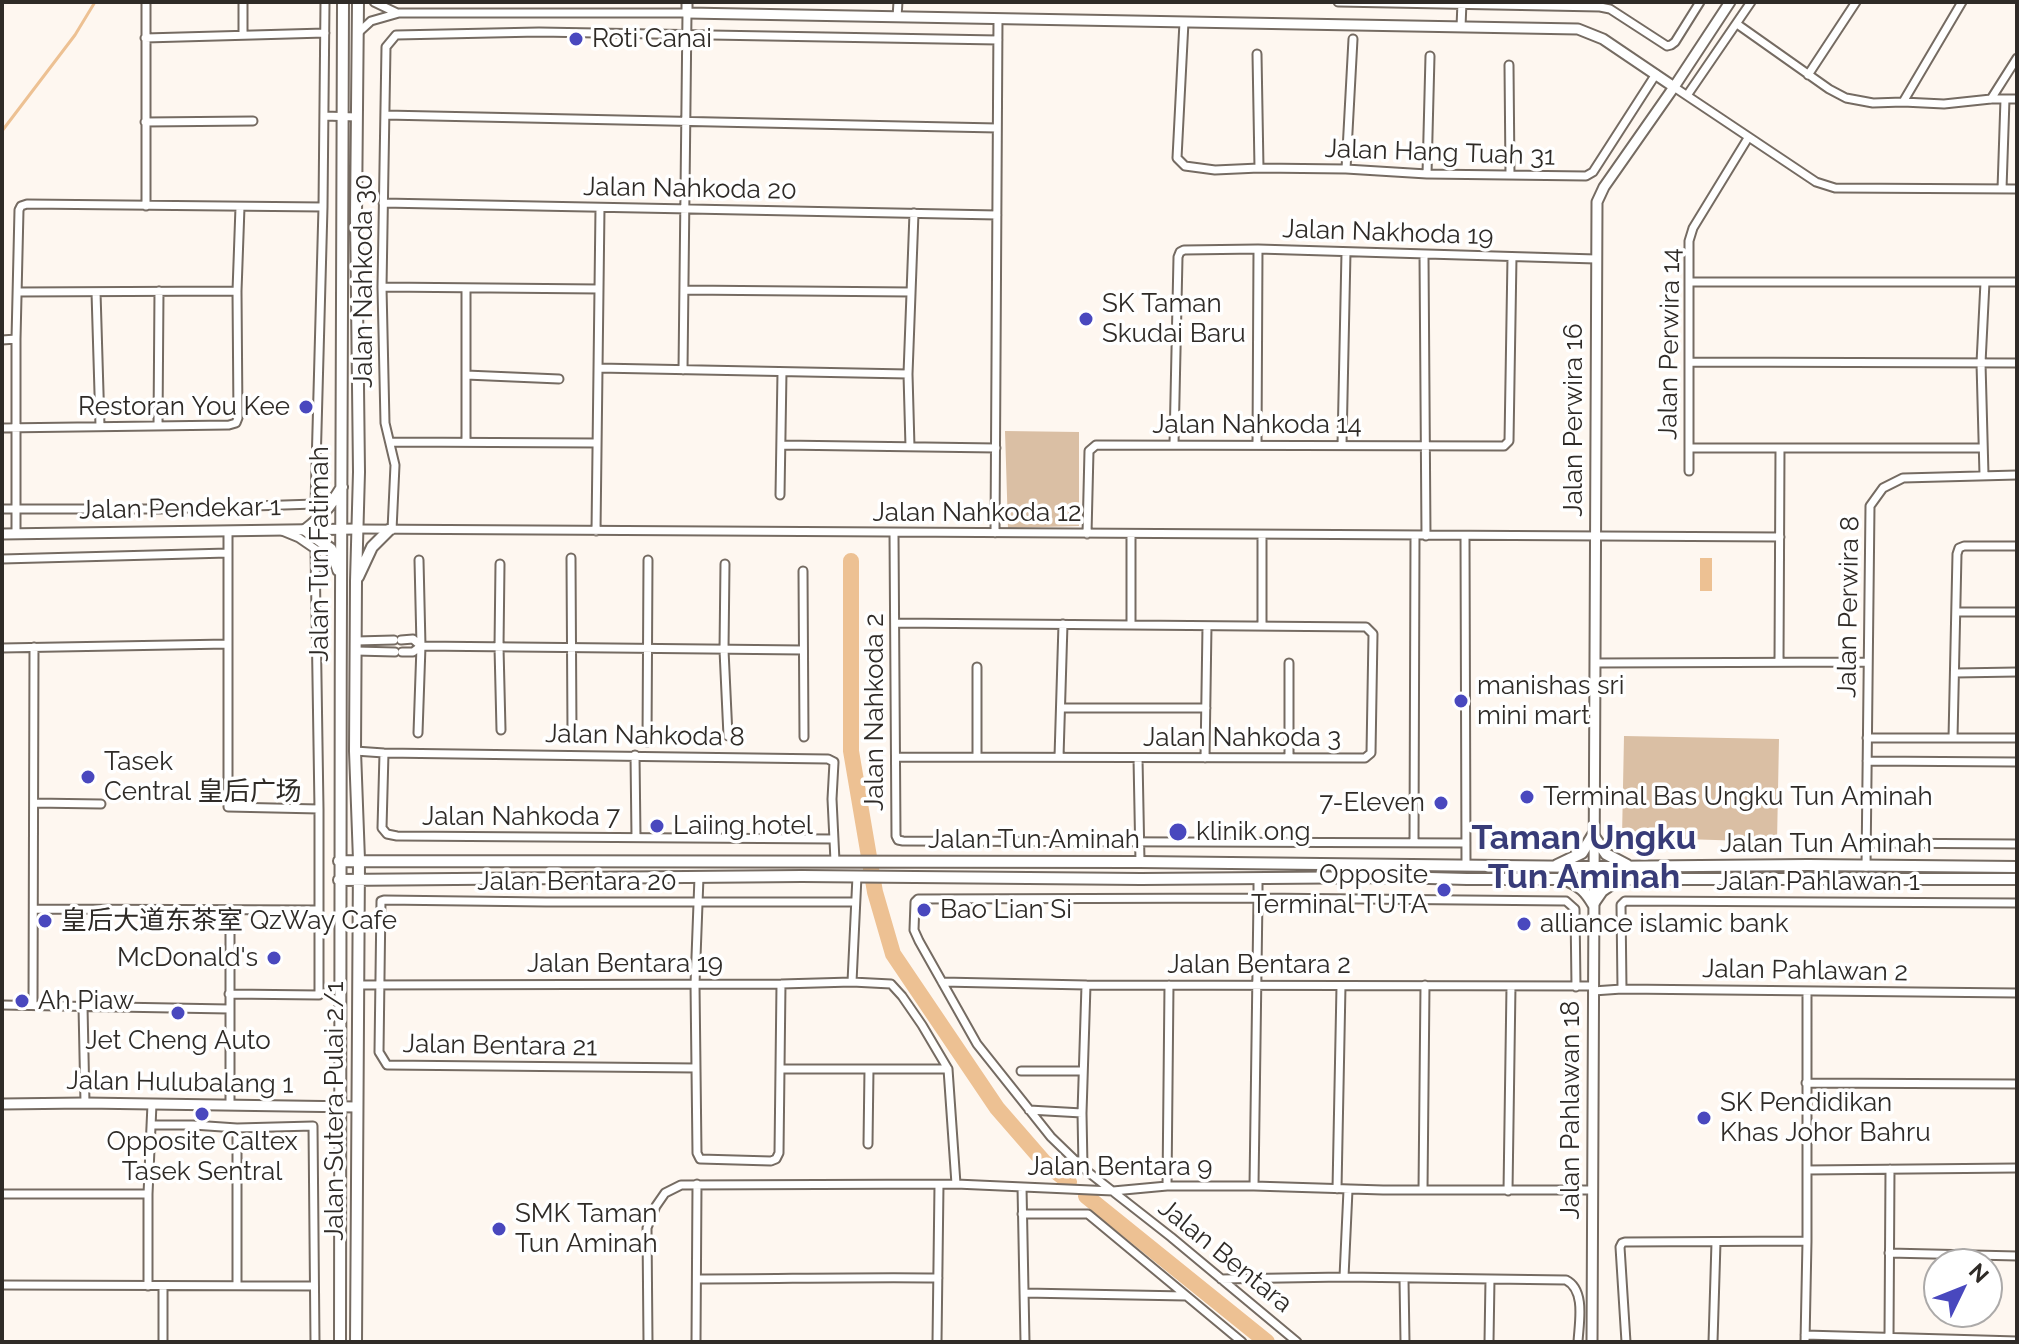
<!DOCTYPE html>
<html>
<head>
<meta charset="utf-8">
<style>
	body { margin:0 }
	#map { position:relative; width:2019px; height:1344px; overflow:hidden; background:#fef7f0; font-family:Raleway,sans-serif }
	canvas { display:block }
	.frame { position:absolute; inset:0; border:4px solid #2f2b27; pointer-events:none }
	.north { position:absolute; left:1923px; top:1248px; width:80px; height:80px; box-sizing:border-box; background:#fff; border:2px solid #acaaa9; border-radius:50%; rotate:47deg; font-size:22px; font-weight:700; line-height:32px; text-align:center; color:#2f2b27 }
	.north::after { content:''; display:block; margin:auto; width:28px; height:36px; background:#4948be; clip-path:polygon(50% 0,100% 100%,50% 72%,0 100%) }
</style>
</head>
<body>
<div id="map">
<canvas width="2019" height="1344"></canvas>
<div class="frame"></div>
<div class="north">N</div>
</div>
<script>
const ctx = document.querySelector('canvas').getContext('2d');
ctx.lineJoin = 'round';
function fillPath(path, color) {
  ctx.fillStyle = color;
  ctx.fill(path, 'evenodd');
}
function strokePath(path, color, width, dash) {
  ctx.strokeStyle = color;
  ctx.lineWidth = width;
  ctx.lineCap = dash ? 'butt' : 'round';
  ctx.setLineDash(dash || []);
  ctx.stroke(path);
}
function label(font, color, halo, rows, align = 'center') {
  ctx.font = font + ' Raleway,"Noto Sans SC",sans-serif';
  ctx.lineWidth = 7;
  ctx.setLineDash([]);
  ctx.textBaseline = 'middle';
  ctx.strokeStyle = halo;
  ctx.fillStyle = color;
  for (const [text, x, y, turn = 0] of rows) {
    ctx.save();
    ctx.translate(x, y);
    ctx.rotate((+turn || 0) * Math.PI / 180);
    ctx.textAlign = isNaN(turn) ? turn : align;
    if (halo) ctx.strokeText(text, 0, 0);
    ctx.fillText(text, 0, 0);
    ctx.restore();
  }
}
fillPath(new Path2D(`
	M1005,431L1079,432V526L1008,528Z
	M1624,736L1779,739L1777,842L1622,837Z`), '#dabfa4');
fillPath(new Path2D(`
	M1700,558H1712V591H1700Z`), '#edc193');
strokePath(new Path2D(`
	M2,131L75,35L95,2`), '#edc193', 3);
strokePath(new Path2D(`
	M851,561V751L875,892L893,954L997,1108L1044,1162L1069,1182
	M1086,1196L1267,1342`), '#edc193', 16);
const minor = new Path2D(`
	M146,2V206
	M374,2L397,13
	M1338,2L1600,7L1610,9L1667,46L1671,45L1675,42L1700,2
	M897,17L898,2
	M1184,22L1177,158L1185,166L1215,170L1259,168L1346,169L1427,174L1586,176L1593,172L1656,74
	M1737,24L1829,89L1846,98L1873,103L1903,102L1944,104L1991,99H2017
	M1461,27L1462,2
	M359,32L371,21L399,13H687L683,370
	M243,35V2
	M145,38L325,33
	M1257,54L1259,168
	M1509,65L1510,174
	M1808,75L1856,2
	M1674,87L1816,182L1835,188L2017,189
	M1688,94L1751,2
	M1991,99L2017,58
	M1903,102L1962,2
	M385,115L997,128
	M324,116L357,117
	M145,122L253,121
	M1346,169L1353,39
	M1427,174L1430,56
	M2002,189L2005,99
	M383,203L997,215
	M1424,255L1426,536
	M1689,282H2017
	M382,287L599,289
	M466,288V442
	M684,290L911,292
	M18,292L237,291
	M96,292L100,426
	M2,340L16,339
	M1689,362L2017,363
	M598,368L908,374
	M466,375L559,379
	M158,426L159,291
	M2,428L229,425L236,423L238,418L237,291L240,207
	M390,442L597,443
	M1174,444L1178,257L1180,252L1184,250L1258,249L1596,259
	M782,445L996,448
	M1257,445L1258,249
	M1342,445L1346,252
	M910,447L908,374L914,213
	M1689,448H1983
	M1689,471V241L1693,228L1748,138
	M1984,475L1981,363L1985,282
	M780,495L782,372
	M2,509H160L315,504L323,207L325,2
	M358,529L1780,537
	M392,530L395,465L385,423L382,287L386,47L396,35L539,32L998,40
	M228,531V807L319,809
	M596,531L600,208
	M16,533V339L19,210L21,206L27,204L323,207
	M894,533L896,836L898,840L903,841L1466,843
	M995,533L998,19
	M1087,534L1089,451L1096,445L1504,446L1509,441L1512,257
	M1262,535V626
	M1465,536L1466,865
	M571,558L572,733
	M2,559L228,553
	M500,564L499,647L501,730
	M725,564L724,650L728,736
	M803,571L804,737
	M1956,612H2017
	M895,623L1366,627L1373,634L1371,753L1365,758L896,757
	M1131,625V534
	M401,640L413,639L421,646L803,650
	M356,641L394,640
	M2,648L228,644
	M356,651L395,652
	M402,652H413L421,646
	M1779,662L1780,448
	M1596,663L1868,662
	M977,667V757
	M1955,673L2017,672
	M1061,708H1206
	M418,733L421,646L419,560
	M1867,738H2017
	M1953,738L1957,554L1959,548L1964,546H2017
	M647,742L648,560
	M355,751L384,753L828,759L834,762L832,799L835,861
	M384,753L382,828L387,834L397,836L834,839
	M635,755L636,837
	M1059,757L1063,624
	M1138,758L1140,862
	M1205,758L1207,626
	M1289,758V663
	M1867,761L2017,762
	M34,803L101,804
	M1414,843L1415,536
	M1866,843L2017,844
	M1866,867L1870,506L1883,488L1903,478L2017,475
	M699,877L695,984L697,1153L700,1159L771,1161L776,1159L779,1153L781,984
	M1258,878V898L918,899L915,902L914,930L919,941L977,1044L1051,1137L1083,1168L1171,1237L1297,1342
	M34,909L319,910
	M852,982L857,876
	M942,982L1086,985L1594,986
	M358,985L781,984L852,982L891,984L902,996L922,1025L948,1069L956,1184
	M1622,989L1621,905L1625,901L2017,903
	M1593,991L1622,989L2017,993
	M229,994L319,995V809L315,549L299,538L282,531
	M2,1005L229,1009
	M33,1005L34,647
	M83,1006L85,1103
	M696,1068L387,1065L379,1052L381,901L384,900L546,902H855
	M781,1069H948
	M1021,1071H1083
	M1806,1083L2017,1084
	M230,1105V909
	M1029,1110L1082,1113
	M151,1125H193L237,1128L313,1126L315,1342
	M237,1128V1285
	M868,1144L869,1069
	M1083,1167L1082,1113L1086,985
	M1807,1170L2017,1168
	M1167,1186L1169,985
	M1254,1186L1258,898L1566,901L1575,909L1576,987
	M1022,1187L1025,1342
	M1337,1189L1341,986
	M1423,1190L1425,985
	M1508,1191L1511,986
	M2,1194H148
	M1022,1214H1088L1242,1342
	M1889,1253L2017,1256
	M1344,1277L1348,1190
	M697,1279C777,1279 857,1277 938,1278
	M1221,1279L1344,1277L1566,1280C1586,1290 1579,1323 1578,1342
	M1404,1279L1405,1342
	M2,1285L314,1286
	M148,1286V1194L152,1104
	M1024,1293L1186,1296
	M1805,1335L2017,1341
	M1889,1337L1890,1169
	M163,1342V1286
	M648,1342L647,1228L656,1206L665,1193L681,1185L956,1184L1113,1191L1167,1186H1254L1383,1190H1593
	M696,1342L697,1184
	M937,1342L939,1185
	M1489,1342L1490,1279
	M1626,1342L1620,1247L1622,1243L1625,1242L1807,1241
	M1713,1342L1716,1242
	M1805,1342L1807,1241V991`);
const tertiary = new Path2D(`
	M687,2V13L1578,29L1603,39L1674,87
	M2,534L358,529
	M2,1104L85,1103L357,1107
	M1592,1342L1597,202L1604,187L1674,87L1730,2`);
const secondary = new Path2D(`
	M338,570L331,549L305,530C323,516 330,506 342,487
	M358,577L372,547L389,530
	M339,861L1140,862L1593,867L1808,865L2017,867
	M1557,865L1582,853L1593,835L1606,854L1627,865
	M339,880L802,876L1141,879L1392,877L1467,879H2017
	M1568,881C1580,886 1586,892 1593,904L1602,891L1619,879
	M340,1342C339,895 342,449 343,2
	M356,1342L359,860L355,751L356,581L359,472L356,215L358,2`);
strokePath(minor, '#756b62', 11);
strokePath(tertiary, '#756b62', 13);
strokePath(secondary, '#756b62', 14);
strokePath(minor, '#fff', 7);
strokePath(tertiary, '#fff', 9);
strokePath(secondary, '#fff', 10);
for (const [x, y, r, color] of [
	[576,39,8,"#4948be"],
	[1086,319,8,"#4948be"],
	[306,407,8,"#4948be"],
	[1461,701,8,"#4948be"],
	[88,777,8,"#4948be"],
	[1527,797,8,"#4948be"],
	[1441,803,8,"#4948be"],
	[657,826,8,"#4948be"],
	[1178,832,10,"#4948be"],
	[1444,890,8,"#4948be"],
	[924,910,8,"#4948be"],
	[45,921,8,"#4948be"],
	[1524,924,8,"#4948be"],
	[274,958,8,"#4948be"],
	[22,1001,8,"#4948be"],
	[178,1013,8,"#4948be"],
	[202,1114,8,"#4948be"],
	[1704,1118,8,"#4948be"],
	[499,1229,8,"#4948be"]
]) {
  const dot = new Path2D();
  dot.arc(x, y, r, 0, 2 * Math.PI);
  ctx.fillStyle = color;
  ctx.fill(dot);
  strokePath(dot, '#fff', 3);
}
label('26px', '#2f2b27', '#fff', [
	["Roti Canai",592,39],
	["SK Taman",1102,304],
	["Skudai Baru",1102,334],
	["Restoran You Kee",290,407,"right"],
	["manishas sri",1477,686],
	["mini mart",1477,716],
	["Tasek",104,762],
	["Central 皇后广场",104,792],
	["Terminal Bas Ungku Tun Aminah",1543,797],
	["7-Eleven",1425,803,"right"],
	["Laiing hotel",673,826],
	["klinik ong",1196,832],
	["Opposite",1428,875,"right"],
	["Terminal TUTA",1428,905,"right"],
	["Bao Lian Si",940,910],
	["皇后大道东茶室 QzWay Cafe",61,921],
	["alliance islamic bank",1540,924],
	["McDonald's",258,958,"right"],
	["Ah Piaw",38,1001],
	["Jet Cheng Auto",178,1041,"center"],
	["SK Pendidikan",1720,1103],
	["Khas Johor Bahru",1720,1133],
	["Opposite Caltex",202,1142,"center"],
	["Tasek Sentral",202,1172,"center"],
	["SMK Taman",515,1214],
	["Tun Aminah",515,1244]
], 'left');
label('26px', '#2f2b27', '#fff', [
	["Jalan Hang Tuah 31",1440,153,2],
	["Jalan Nahkoda 20",690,189,1],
	["Jalan Nakhoda 19",1388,233,2],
	["Jalan Nahkoda 30",364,281,-90],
	["Jalan Perwira 14",1670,344,-89],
	["Jalan Perwira 16",1574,420,-90],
	["Jalan Nahkoda 14",1257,425],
	["Jalan Pendekar 1",180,509,-1],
	["Jalan Nahkoda 12",977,513],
	["Jalan Tun Fatimah",320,554,-90],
	["Jalan Perwira 8",1849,607,-89],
	["Jalan Nahkoda 2",875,712,-90],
	["Jalan Nahkoda 8",645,736,1],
	["Jalan Nahkoda 3",1242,738],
	["Jalan Nahkoda 7",521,817],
	["Jalan Tun Aminah",1034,840],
	["Jalan Tun Aminah",1826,844],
	["Jalan Bentara 20",577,882],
	["Jalan Pahlawan 1",1818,882],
	["Jalan Bentara 19",625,964],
	["Jalan Bentara 2",1259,965],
	["Jalan Pahlawan 2",1805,971,1],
	["Jalan Bentara 21",500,1046,1],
	["Jalan Hulubalang 1",180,1083,1],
	["Jalan Pahlawan 18",1571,1110,-90],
	["Jalan Sutera Pulai 2/1",335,1111,-90],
	["Jalan Bentara 9",1120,1167],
	["Jalan Bentara",1225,1256,39]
]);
label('bold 34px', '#383c78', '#fff', [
	["Taman Ungku",1584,839],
	["Tun Aminah",1584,878]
]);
</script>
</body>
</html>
